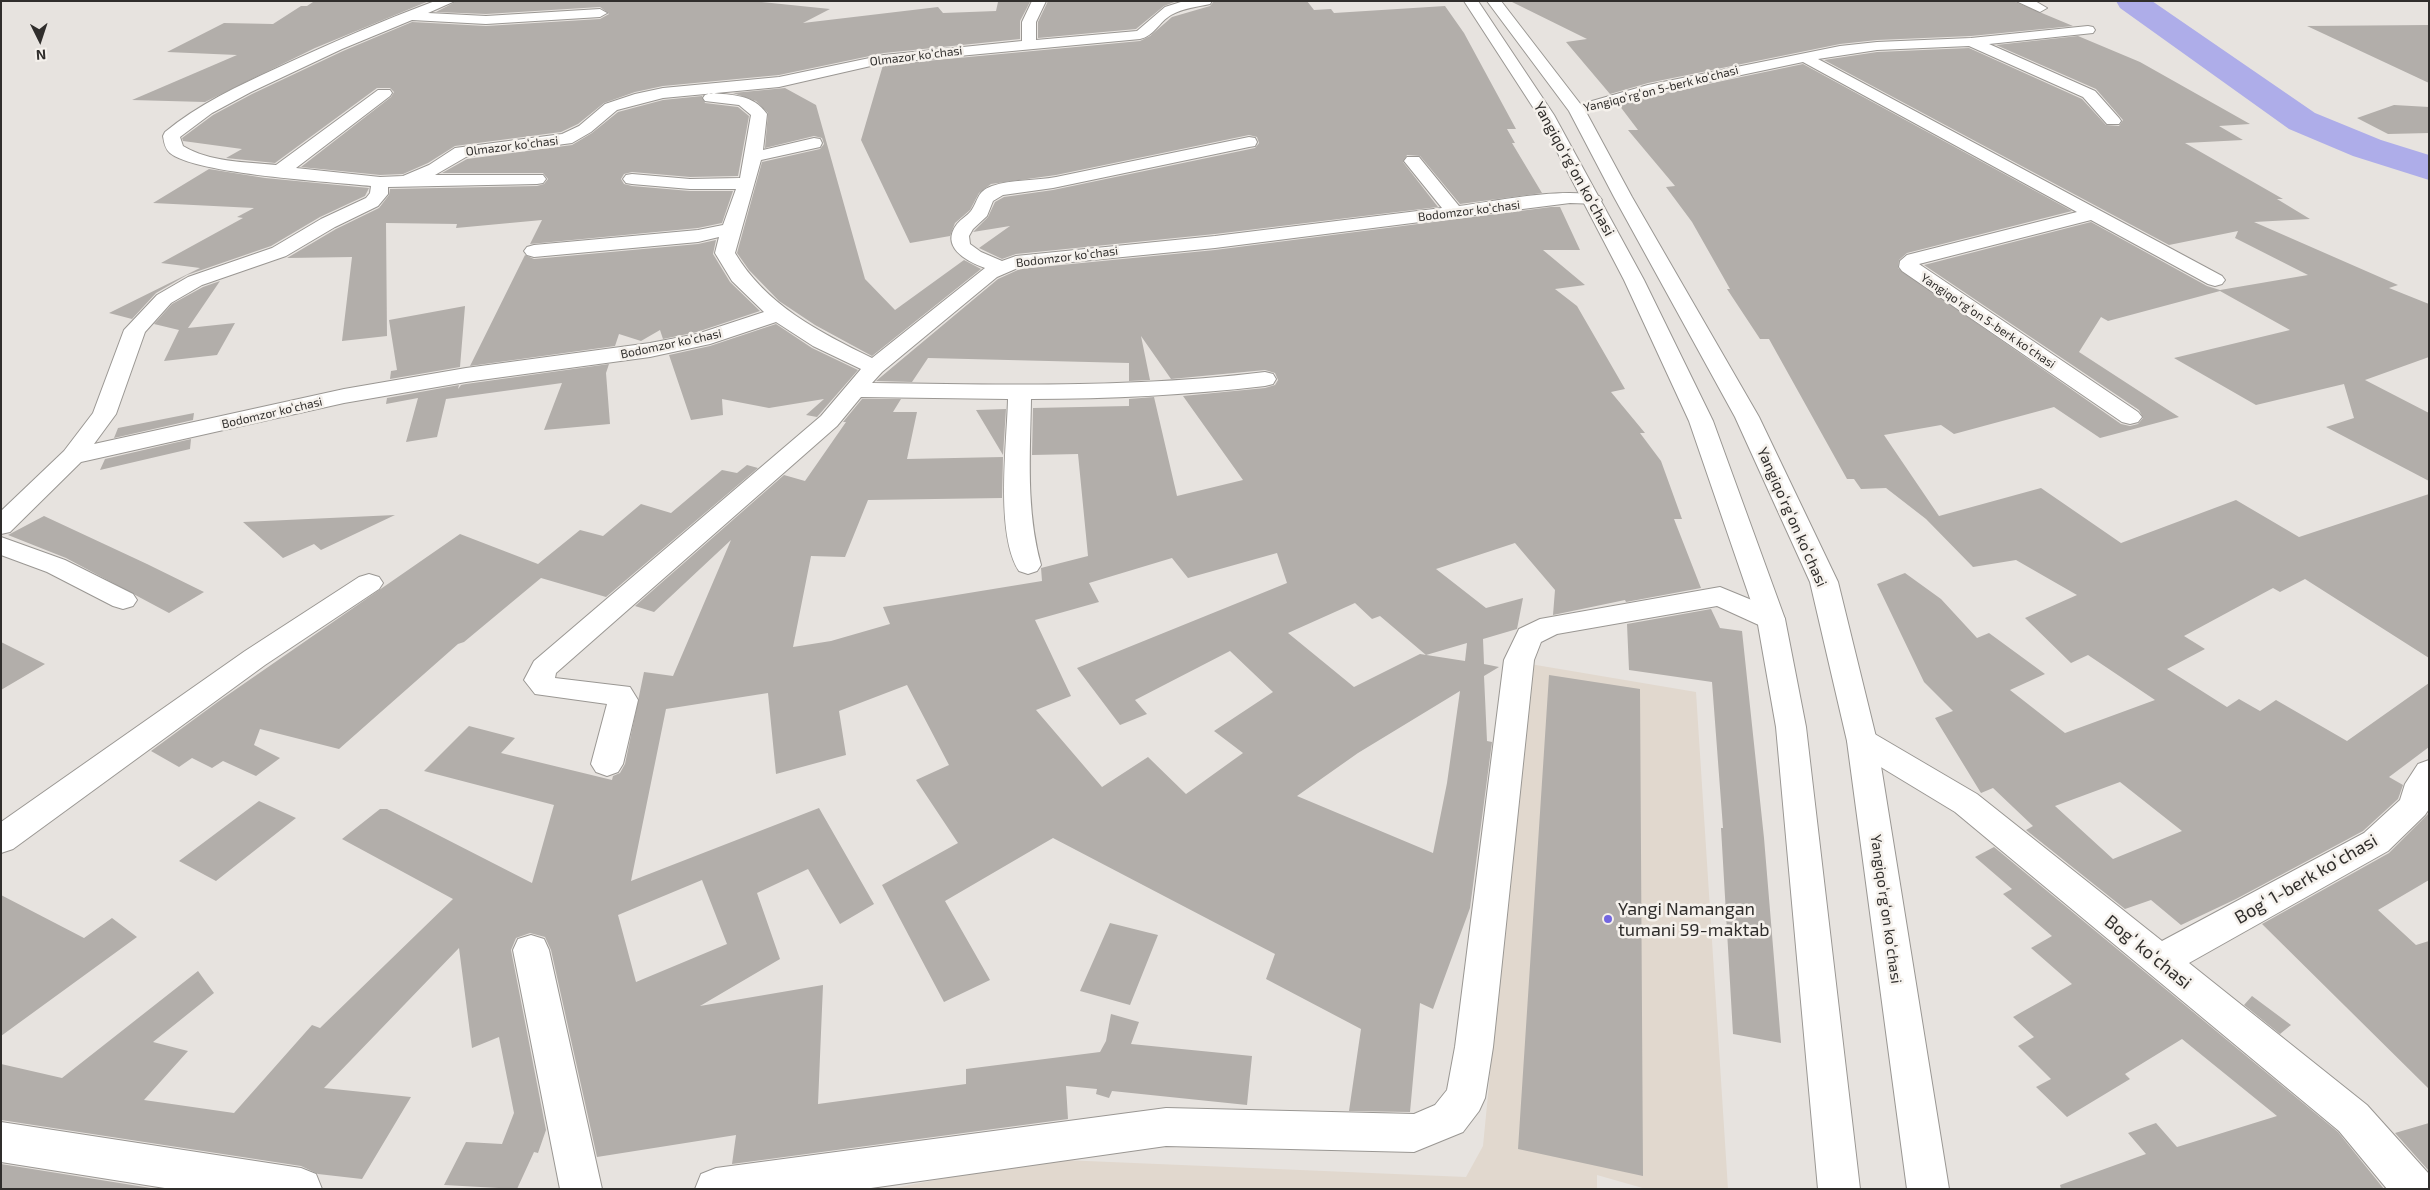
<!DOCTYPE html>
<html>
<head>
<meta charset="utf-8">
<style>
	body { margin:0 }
	#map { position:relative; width:2430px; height:1190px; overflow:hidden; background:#e7e3df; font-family:"Exo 2",sans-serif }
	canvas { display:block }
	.frame { position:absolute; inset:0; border:2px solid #302e2c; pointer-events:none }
	.north { position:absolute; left:15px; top:15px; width:50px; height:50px; -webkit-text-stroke:4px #f5f1ec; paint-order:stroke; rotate:176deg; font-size:14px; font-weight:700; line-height:20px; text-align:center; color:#302e2c }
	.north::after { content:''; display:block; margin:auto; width:18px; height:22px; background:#302e2c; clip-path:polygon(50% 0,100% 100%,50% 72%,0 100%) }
</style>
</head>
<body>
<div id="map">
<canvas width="2430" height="1190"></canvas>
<div class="frame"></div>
<div class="north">N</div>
</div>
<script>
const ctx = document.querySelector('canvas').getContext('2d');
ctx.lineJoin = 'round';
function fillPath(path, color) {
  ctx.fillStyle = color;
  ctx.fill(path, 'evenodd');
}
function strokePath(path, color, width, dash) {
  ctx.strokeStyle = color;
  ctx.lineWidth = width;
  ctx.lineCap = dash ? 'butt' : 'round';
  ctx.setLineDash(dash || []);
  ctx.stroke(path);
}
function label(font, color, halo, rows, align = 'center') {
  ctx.font = font + ' "Exo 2",sans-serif';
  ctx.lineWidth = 5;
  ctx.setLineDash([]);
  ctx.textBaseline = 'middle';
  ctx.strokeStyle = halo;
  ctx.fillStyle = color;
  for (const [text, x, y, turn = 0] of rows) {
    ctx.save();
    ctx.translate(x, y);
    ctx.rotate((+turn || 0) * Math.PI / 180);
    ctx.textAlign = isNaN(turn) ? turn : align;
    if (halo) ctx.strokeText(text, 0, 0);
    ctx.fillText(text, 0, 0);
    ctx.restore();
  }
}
fillPath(new Path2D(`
	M1530,664L1696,692L1728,1189H1646L1597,1175V1189H890L1039,1159L1466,1177L1483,1146Z`), '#e1d8ce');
fillPath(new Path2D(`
	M2116,1H2152L2315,113L2381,140L2429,155V180L2353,156L2289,129L2120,8Z`), '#aeade9');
fillPath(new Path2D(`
	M381,1H429L315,48L205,102L132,100L237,55L167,52L224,23L273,24L301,6H307L313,2Z
	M457,1H752L830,9L803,23L938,7L943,13L996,11L998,2H1030L1020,21V39L884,53L779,75L663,86L635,92L604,103L578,124L561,132L455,146L428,163L403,174L380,175L301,167L391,97L394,92L390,88H377L275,163L226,158L242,149L183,141L182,138L213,115L252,94L343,51L412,22L486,26L600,19L609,14L600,7L486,14L436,12Z
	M1048,1H1177L1164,6L1136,29L1038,38V22Z
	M1214,1H1307L1314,10L1331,9L1334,13L1445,6L1464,33L1516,129H1507L1515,143H1512L1542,193L1460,204L1420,156L1407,155L1403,162L1438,207L1215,234L1016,254L1002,259L979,248L1010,226L973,232L988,217L995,202L1004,197L1053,190L1255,148L1259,143L1257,137L1249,135L1056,175L991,184L979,193L970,210L955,223L950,236L910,243L861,140L883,65L1140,41L1150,36L1172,17L1210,6Z
	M1510,1H2013L2073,26L1971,36L1877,40L1840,44L1648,83L1610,94L1566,42L1587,39Z
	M2429,25V83L2307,26Z
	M2078,36L2140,62L2250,124L2219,126L2243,140L2185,143L2283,199H2277L2310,219L2254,222L2398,285L2389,288L2429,304V357L2365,380L2429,413V481L2326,427L2354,418L2344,384L2256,405L2174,358L2290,330L2220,291L2108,321L2101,317L2079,352L2179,417L2100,438L2054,407L1954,434L1941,425L1884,435L1939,516L2041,488L2121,543L2236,500L2299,537L2429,494V658L2305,579L2280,592L2273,588L2184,636L2205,649L2167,669L2227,707L2239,699L2260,711L2276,700L2347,741L2429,683V747L2389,777L2403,785L2398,799L2363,831L2236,899L2181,925L2151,900L2125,909L2026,830L2033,826L1993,788L1981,793L1935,718L1953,711L1924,682L1877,584L1905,573L1941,599L1977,638L1989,633L2045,674L2010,690L2065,733L2155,700L2088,655L2071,663L2025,618L2077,595L2016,560L1973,567L1926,519L1886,488L1861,489L1854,479H1847L1769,339H1760L1727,289H1730L1692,222L1666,187L1675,186L1628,130H1638L1619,105L1651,96L1803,64L2072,211L1907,253L1899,260L1898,268L2121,424L2130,426L2138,424L2143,418L2139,410L1924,265L2091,222L2207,286L2220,290L2308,275L2235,238L2238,231L2169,245L1824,60L1877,52L1969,48L2082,99L2106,125L2119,126L2123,120L2096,89L1996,45ZM2120,782L2182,831L2113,859L2055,806Z
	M785,88L816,105L865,279L895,310L964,260L981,269L872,356L815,325L779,301L749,270L737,253L762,162L820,149L824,144L822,138L814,136L765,148L768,113L756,101L733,93Z
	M702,96L705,103L738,107L749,116L738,176L690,177L632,172L624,174L621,179L624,184L632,186L690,191H733L722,223L698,228L530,244L542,220L456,228L457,224L386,223L387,336L342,341L352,257L287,258L336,229L379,208L389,195L390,189L537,186L544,184L548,179L543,173H442L467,159L572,145L592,133L618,112L663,100Z
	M2394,105L2429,107V133L2388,134L2357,118Z
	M209,169L265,178L369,188L365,196L320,217L271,246L187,275L156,293L132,319L109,313L200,268L161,263L243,218L237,217L254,208L153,203Z
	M1551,207H1560L1580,250H1543L1585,285L1555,289L1577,306L1625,389L1611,392L1645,433H1640L1661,461L1682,519H1674L1701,588L1626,602L1625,600L1553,615L1555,590L1515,543L1436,569L1486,608L1523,598L1517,629L1483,639L1484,664L1499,667L1484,676L1487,741L1492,742L1470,908L1433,1009L1420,1003L1410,1112L1349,1111L1361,1029L1266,979L1275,954L1053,838L945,901L990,980L944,1002L882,885L958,843L916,780L949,765L907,685L839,711L846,755L776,774L768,693L666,709L631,881L819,808L874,904L840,924L808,869L757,893L780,959L700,1006L823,985L818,1104L966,1084V1069L1100,1052L1106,1041L1111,1014L1139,1022L1131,1044L1252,1056L1247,1105L1112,1091L1109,1098L1096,1094L1097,1089L1066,1086L1068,1119L732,1164L736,1135L597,1157L551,950L545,937L530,933L516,938L511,950L546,1130L538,1153L534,1152L517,1189L444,1185L466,1142L502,1144L514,1113L499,1037L472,1048L459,948L324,1088L411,1097L362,1179L318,1174L301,1166L1,1120V1064L62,1078L198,971L214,993L153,1042L188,1051L144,1100L234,1113L312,1025L320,1028L453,899L342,839L380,809H387L397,814L532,883L554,805L424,771L469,726L515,738L501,753L612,780L613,776L620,773L625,764L644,672L673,676L731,540L654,612L635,606L784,475L805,481L846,422H843L862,399H901L893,412H917L907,459L1003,457L1002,498L868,500L845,557L811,556L793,647L831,641L890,624L883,607L1042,581L1041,568L1088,556L1078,454L1032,455L1033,408L1129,406V399L1154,397L1177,496L1243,480L1183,396L1265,388L1275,385L1278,380L1275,373L1265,370L1171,379L1141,336L1150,380L1129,381V363L928,358L912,382L876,381L998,279L1020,269L1215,250ZM1277,553L1287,583L1077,668L1120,725L1147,714L1135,700L1230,651L1273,692L1214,731L1243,753L1186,794L1148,757L1102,787L1036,710L1071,696L1035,620L1099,602L1089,583L1172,558L1188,578ZM1355,603L1372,619L1380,616L1426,655L1467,643L1465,661L1420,654L1354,687L1288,633ZM1460,691L1447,783L1433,853L1297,796L1358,753ZM702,880L727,944L636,982L618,915Z
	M716,240L713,254L730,282L760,311L697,332L663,339L660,330L641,341L619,334L615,346L470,366L525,255L534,259L698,244Z
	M220,281L188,328L235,323L217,355L164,361L179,330L154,324L172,304L203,287Z
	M465,306L460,367L390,379L391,371L397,370L389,320Z
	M776,324L812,348L858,370L817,417L806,415L824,399L769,408L722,399L723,415L691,420L669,355L710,346Z
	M609,364L606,373L610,424L544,430L562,383L446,399L437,437L406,442L418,398L386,404L387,398L459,385L458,389L461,385L466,384Z
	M1006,409L1003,455L976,410Z
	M194,413L193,420L114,438L118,428Z
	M191,439L190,449L100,470L105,459Z
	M747,465L758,468L606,597L541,578L464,642L458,644L339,749L260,729L254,745L280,758L256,776L223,761L212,768L192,758L179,767L151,751L219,701L460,534L538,564L580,530L603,536L641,504L671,513L722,470L737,473Z
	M395,515L321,550L314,544L283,558L243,522Z
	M44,516L147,564L204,592L169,613L66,558L8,535Z
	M1711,609L1720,628L1742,631L1764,838L1781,1043L1733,1034L1721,828H1723L1712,682L1629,670L1627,624Z
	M1,642L45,664L1,690Z
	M1549,675L1640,689L1643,1176L1518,1149Z
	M259,801L296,818L216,881L179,861Z
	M2429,813V880L2378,910L2416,945L2429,941V1089L2262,924L2389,853Z
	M1994,847L2338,1132L2384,1189H2061L2060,1185L2146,1154L2128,1133L2156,1123L2177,1147L2277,1116L2182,1039L2125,1074L2130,1079L2067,1117L2036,1087L2051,1079L2018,1046L2034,1037L2013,1017L2072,984L2031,948L2052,936L2003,894L2012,889L1975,857Z
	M1,895L84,938L112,918L137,937L1,1036Z
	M1110,923L1158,935L1130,1005L1080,991Z
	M2252,996L2291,1025L2280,1034L2244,1005Z
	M2429,1123V1171L2395,1133Z
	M1,1164L157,1189H1Z`), '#b2aeaa');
const street = new Path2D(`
	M435,1H455L428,13L486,16L600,9L607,13L600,17L486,24L412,20L342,49L251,92L212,113L180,137L183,146C209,162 246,162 276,165L378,90H390L392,93L390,96L296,168L380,177L403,176L429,165L455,148L562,134L579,126L605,104L635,94L663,88L779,77L884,55L1022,41V22L1032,1H1046L1036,22V40L1137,31L1165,7L1184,1H1212L1210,4C1197,7 1183,8 1171,15C1159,22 1154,36 1140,39L884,63L779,87L663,98L617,110L591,132L572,143L466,157L435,175H543L546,179L543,183L537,184L388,187V194L378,206L335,227L286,256L202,285L171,303L145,332L116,414L94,444L344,389L466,368L650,343L697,334L764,312L732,281L715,253L719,237L698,242L534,257L527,255L524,251L527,247L534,245L698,230L723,225L736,189H690L632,184L626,183L623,179L626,175L632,174L690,179L740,178L751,115L739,105L705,101L703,98L705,95L711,93C732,95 753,94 767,114L763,150L814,138L820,139L822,143L820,147L761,160L735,253C766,305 819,332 872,358L985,268C965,261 940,246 957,224C961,219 967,216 971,211C979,200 976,192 992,186C1011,179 1036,181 1056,177C1120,164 1185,150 1249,137L1255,138L1257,142L1255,146L1249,147L1053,188L1003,195L993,201L987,216L973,229L969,236L970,244L981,252L1002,261L1016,256L1215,236L1442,208L1404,161L1407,157H1419L1459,206C1498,201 1563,187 1599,196L1602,200L1599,204L1570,203L1215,248L1020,267L997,277L882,372L872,383C1004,385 1134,388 1265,372L1273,374L1276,379L1273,384L1265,386C1187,395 1110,399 1031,399C1030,456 1026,510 1041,565L1037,571L1028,574L1019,571C995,534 1007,443 1008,399L861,397L837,426L556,673L555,678L630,687L638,700L623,764L618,772L607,776L596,772L591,764L607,704L535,694L524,680L534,661L821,416L861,369L813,346L776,322L710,344L650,357L466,382L344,403L81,462L10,532L1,534V511L64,451L93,413L124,330L157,295L188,277L272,248L321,219L366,198L370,193L371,186C332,182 195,174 170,153C165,149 164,142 163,136L165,132C199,104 238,86 277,68C329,44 381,21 435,1Z
	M2016,1H2035L2047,8L2040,12Z
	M2088,26L2093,27L2095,30L2093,33L1989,44L2095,91L2119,118L2121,121L2119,124H2107L2083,97L1969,46L1877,50L1818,59L2222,276L2225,280L2222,284L2215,286L2208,284L2091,220L1919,264L2138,412L2142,417L2138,422L2130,424L2122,422L1902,271L1899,267L1900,261L1907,255L2077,212L1803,62L1651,94L1577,115L1571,113L1569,110L1571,107L1648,85L1840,46L1877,42L1971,38Z
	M1,537L65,560L133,594L137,600L133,606L123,609L113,606L47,572L1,555Z
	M369,574L379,577L383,583L379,589L265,665L13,849L1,853V822L245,651L359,577Z
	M1720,587L1781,612L1785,619L1781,626L1771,628L1761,626L1717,606L1557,634L1541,642L1534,660L1493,1047L1485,1098L1479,1111L1463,1132L1414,1152L1166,1146L864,1189H695L701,1174L716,1168L1166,1108L1414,1114L1435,1105L1447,1090L1455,1047L1504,660L1519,629L1540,619Z
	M1862,730L1873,733L1977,794L2162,941L2364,833L2400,800L2405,784L2418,764L2429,760V809L2425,815L2388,851L2189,963L2367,1105L2429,1174V1189H2387L2339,1131L1955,812L1851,749L1847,741L1851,733Z
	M531,935L544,939L549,950L602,1189H560L513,950L518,939Z
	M1,1122L301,1168L316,1174L322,1189H171L1,1162Z`);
const primary = new Path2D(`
	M1464,1H1478L1554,115L1644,280L1713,421L1785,619L1806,727L1860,1189H1818L1776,727L1757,619L1689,421L1624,280L1538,115Z
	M1487,1H1501L1585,110L1632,197L1759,417L1838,582L1877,741L1949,1189H1907L1847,741L1810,582L1735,417L1614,197L1569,111Z`);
strokePath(street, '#9a9793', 2);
strokePath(primary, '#9a9793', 2);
fillPath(street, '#fff');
fillPath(primary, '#fff');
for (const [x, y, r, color] of [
	[1608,919,5,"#7366e0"]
]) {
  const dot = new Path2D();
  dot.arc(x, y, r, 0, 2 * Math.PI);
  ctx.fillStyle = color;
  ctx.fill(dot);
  strokePath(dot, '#f5f1ec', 2);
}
label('12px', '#302e2c', '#f5f1ec', [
	["Olmazor koʻchasi",916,56,-7],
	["Yangiqoʻrgʻon 5-berk koʻchasi",1661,89,-14],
	["Olmazor koʻchasi",512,146,-7],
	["Bodomzor koʻchasi",1469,211,-7],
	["Bodomzor koʻchasi",1067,257,-7],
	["Yangiqoʻrgʻon 5-berk koʻchasi",1988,321,34],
	["Bodomzor koʻchasi",671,344,-12],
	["Bodomzor koʻchasi",272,413,-13]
]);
label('15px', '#302e2c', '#f5f1ec', [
	["Yangiqoʻrgʻon koʻchasi",1574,169,61],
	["Yangiqoʻrgʻon koʻchasi",1792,517,66],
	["Yangiqoʻrgʻon koʻchasi",1886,909,82]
]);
label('18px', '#302e2c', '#f5f1ec', [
	["Bogʻ 1-berk koʻchasi",2306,879,-30],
	["Bogʻ koʻchasi",2148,952,39]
]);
label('18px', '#302e2c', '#f5f1ec', [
	["Yangi Namangan",1618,909],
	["tumani 59-maktab",1618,930]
], 'left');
</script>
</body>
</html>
